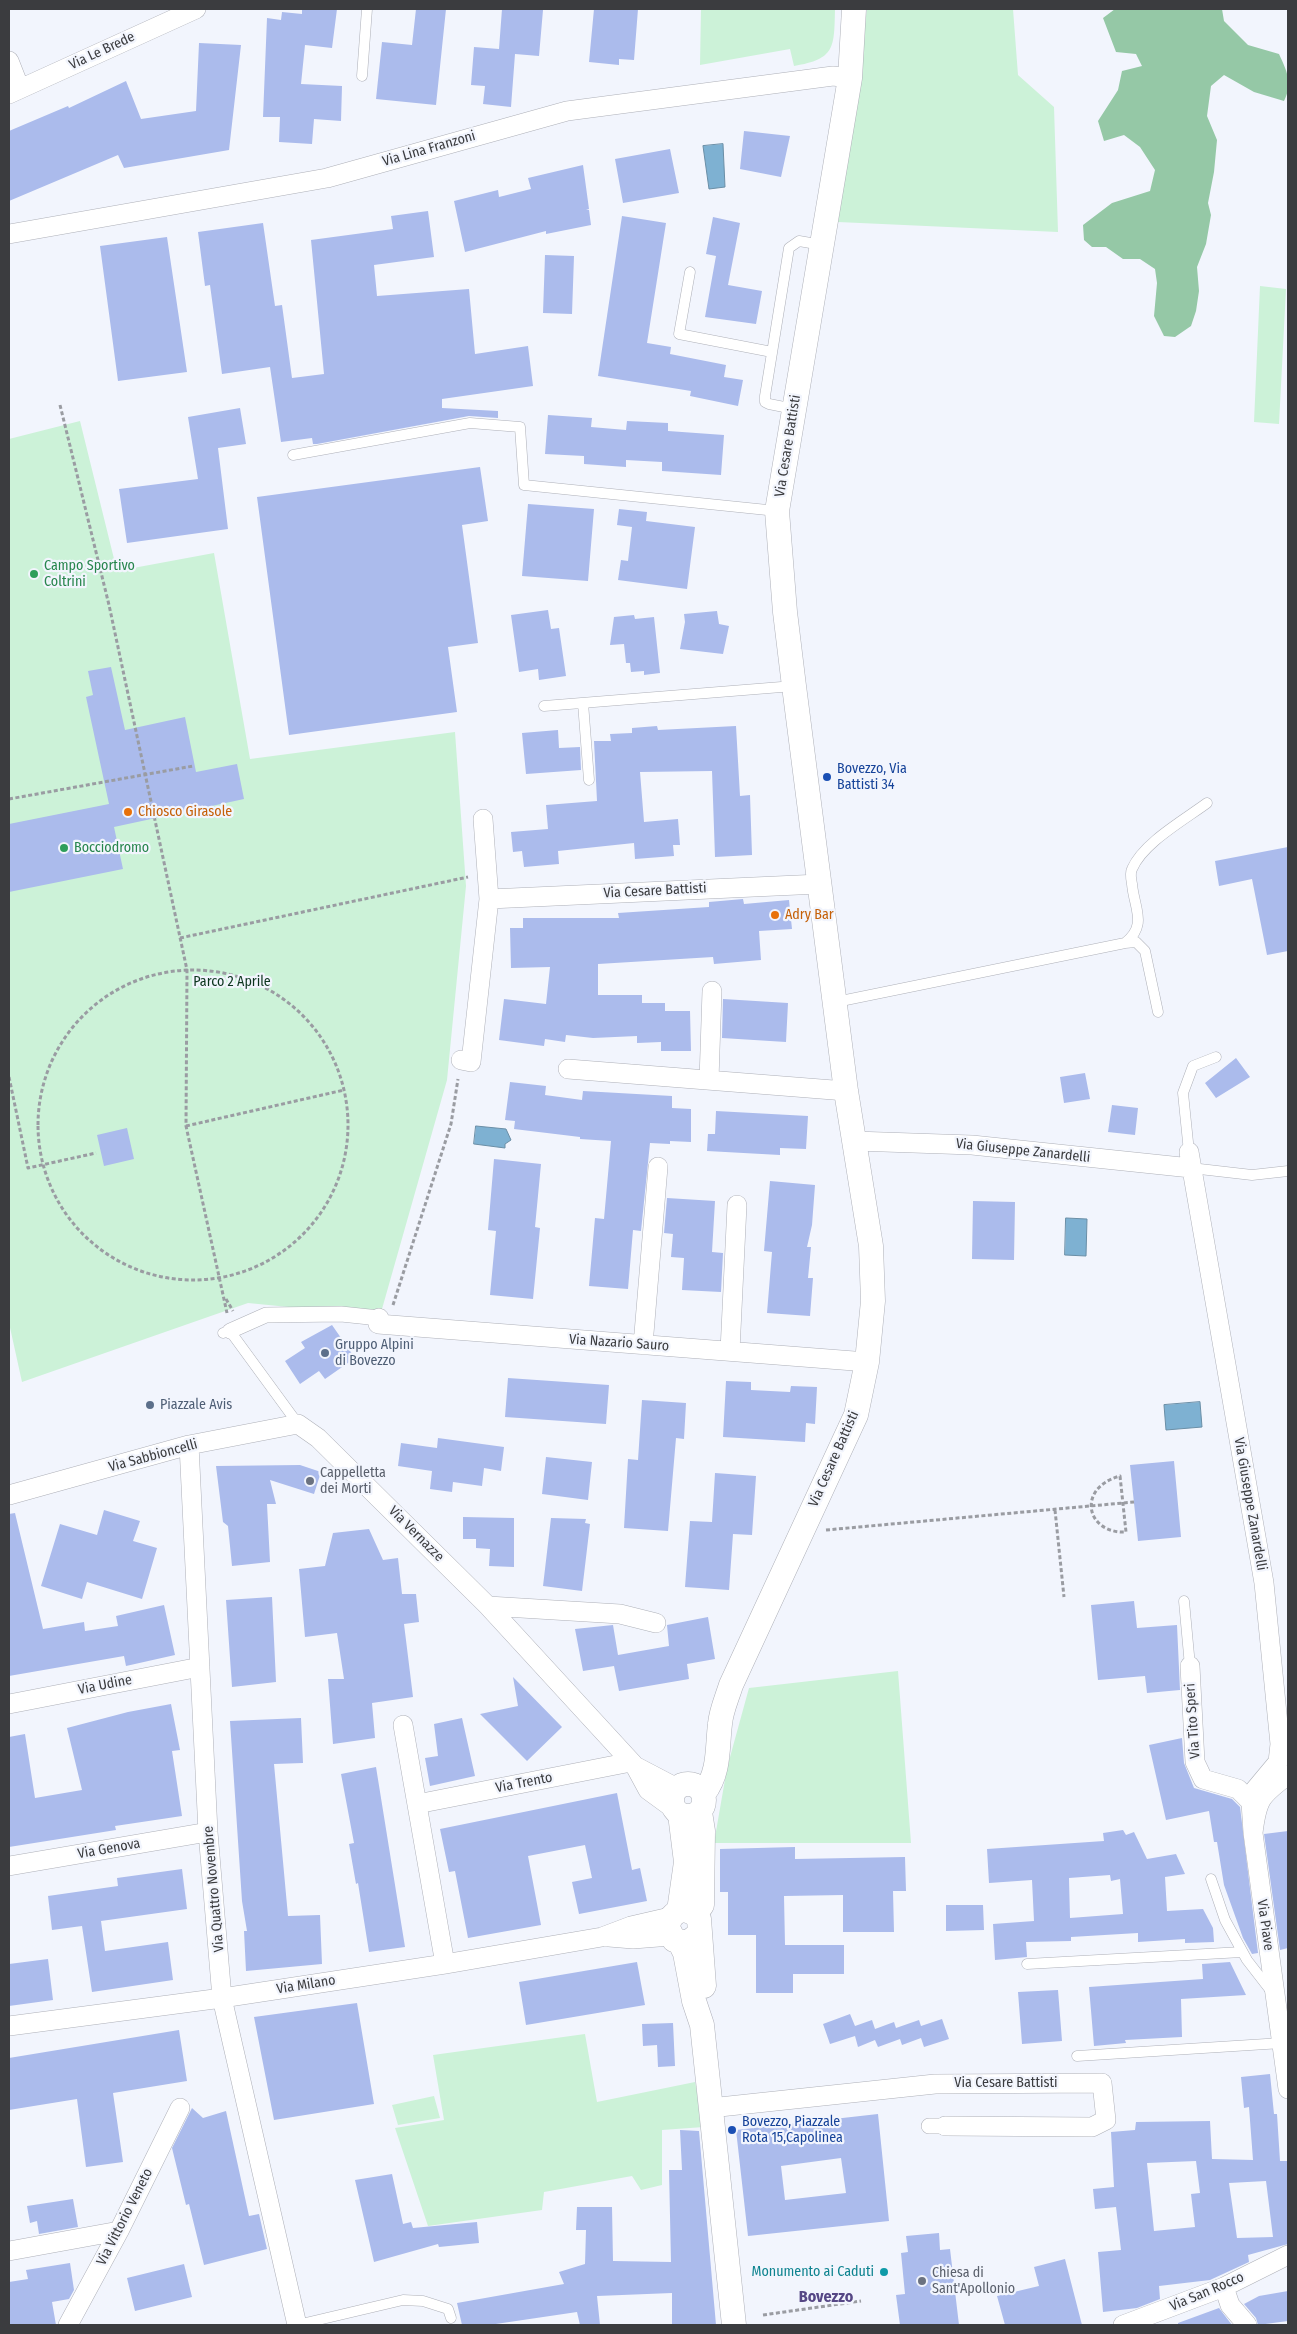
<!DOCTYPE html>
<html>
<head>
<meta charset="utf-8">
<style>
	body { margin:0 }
	#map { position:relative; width:1297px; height:2334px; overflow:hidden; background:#f2f5fd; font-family:"Fira Sans Condensed",sans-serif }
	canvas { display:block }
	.frame { position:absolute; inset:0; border:10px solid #3b3c3f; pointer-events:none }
</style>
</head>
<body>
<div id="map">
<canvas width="1297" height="2334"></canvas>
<div class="frame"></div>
</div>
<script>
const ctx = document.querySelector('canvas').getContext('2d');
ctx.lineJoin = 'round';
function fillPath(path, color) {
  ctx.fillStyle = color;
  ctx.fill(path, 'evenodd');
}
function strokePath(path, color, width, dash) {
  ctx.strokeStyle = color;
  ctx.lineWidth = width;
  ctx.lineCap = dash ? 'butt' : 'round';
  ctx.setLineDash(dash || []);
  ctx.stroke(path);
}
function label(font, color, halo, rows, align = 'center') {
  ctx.font = font + ' "Fira Sans Condensed",sans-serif';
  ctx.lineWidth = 4.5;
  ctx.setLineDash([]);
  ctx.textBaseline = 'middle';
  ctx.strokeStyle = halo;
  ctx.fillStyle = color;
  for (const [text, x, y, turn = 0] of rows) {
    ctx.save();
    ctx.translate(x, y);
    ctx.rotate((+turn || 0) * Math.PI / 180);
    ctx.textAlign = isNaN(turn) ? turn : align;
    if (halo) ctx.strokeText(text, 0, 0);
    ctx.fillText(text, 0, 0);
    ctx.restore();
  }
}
fillPath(new Path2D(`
	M701,9H835C834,47 836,59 794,66L790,49L700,65Z
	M867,9H1013L1018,75L1054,107L1058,232L838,222Z
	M1260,286L1286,289L1279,424L1254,422Z
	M80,421L117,571L214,553L250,759L455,732L466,886L447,1080L380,1316L248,1303L22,1382L9,1323V439Z
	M898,1671L911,1843H714L727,1768L749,1688Z
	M585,2034L597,2102L695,2082L704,2127L662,2130V2185L641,2190L632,2176L544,2192L542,2210L428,2226L395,2128L444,2120L433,2055Z
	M434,2096L440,2118L398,2125L392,2105Z`), '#ccf2d8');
fillPath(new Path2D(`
	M1115,9H1222L1224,21L1248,45L1279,54C1287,71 1293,84 1284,101L1254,92L1224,75L1211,86L1207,116L1217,140L1214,172L1208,203L1211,215L1206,244L1197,267L1199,291L1196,311L1191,326L1175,337L1164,336L1154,316L1157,283L1155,269L1140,259H1123L1106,247H1092L1084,240L1083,225L1112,203L1150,191L1155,170L1140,147L1124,135L1104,141L1098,121L1118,90L1122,71L1142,66L1136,54L1116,52L1103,18Z`), '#95c8a6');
const water = new Path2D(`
	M723,144L725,187L709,189L703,146Z
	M476,1126L506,1129L511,1140L505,1144V1148L474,1144Z
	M1066,1218L1087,1219L1086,1256L1065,1255Z
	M1200,1402L1202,1427L1166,1430L1164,1405Z`);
fillPath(water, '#7eb1d2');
strokePath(water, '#6a8ea6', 1);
fillPath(new Path2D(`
	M302,9H337L332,48L305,45L301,84L342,86L341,121L314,119L312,144L279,142L280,117H263L267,18L281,20L282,12L302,14Z
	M416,9H446L436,105L376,99L382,42L412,45Z
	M502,9L543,10L539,56L515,54L511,107L483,104L485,86L471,85L474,47L499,49Z
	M594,9H638L634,60L619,59V65L589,62Z
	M199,43L241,45L229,150L124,168L118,155L9,201V131L68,106L69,108L126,81L141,119L196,111Z
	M744,131L790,136L781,177L740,169Z
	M670,149L679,193L623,203L615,159Z
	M583,165L589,209L586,210H589L591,225L546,234V231L465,252L454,201L498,190L499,197L531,189L528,178Z
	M428,211L434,257L374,265L377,296L469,289L475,354L528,346L533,386L442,399V408L498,411V418L469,416L317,444H313L312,438L281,442L270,367L222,374L210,285L205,286L198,232L263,223L275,306L282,305L292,378L324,374L311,240L393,229L391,216Z
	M622,216L666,223L647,343L671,347L670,354L726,365L724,377L743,380L738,406L690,396L691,391L598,376Z
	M713,217L740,223L728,285L762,291L756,324L705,317L716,256L706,254Z
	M167,237L187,372L118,381L100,246Z
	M545,255L574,256L572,314L543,313Z
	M240,408L246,444L218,448L228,529L127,543L119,489L198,479L188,417Z
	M548,415L592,418L591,427L626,430L627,421L668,423V431L724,435L721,475L662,471V462L626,460V467L584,464V456L545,454Z
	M480,467L488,521L462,525L478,643L448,647L457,712L289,735L257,497Z
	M528,504L594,509L588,581L522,576Z
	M619,509L647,512L646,521L695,527L687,589L618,580L621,560L628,561L632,527L617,525Z
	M548,610L551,629L559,628L566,676L539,680L538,669L519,672L511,615Z
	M717,611L719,624L729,626L723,654L680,649L685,622L684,614Z
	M634,615L635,619L654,617L660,673L644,675V671L631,672L630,663H626L624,644L610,645L614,617Z
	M111,667L125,730L185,717L196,772L237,764L244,799L114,827L123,869L9,892V824L109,804L86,697L93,695L88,671Z
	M657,726L658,730L736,726L740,796L750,795L752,855L715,857L712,771L640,772L644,822L678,819L680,845H673L674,856L635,859L634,843L558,851L559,864L524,867L522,851L513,852L511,832L548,829L546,805L597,801L594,741H611L610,734L632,733V728Z
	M558,730L559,748L580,747L581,770L526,774L522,733Z
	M1288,847V951L1267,955L1252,879L1219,886L1215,861Z
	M743,899L744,904L789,900L792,929L759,931L761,960L714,964L713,957L598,964V995H642V1003H665V1011H690L691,1051H661V1042L637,1043V1036L593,1038L566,1035L565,1042L545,1039L544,1046L499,1040L504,999L546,1004L550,967L511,968L510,928H523V918H619L618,913L709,907V902Z
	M723,999L788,1003L786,1042L722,1038Z
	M1236,1058L1250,1077L1216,1098L1205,1083Z
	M1085,1073L1090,1099L1064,1103L1060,1077Z
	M510,1082L546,1086L545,1095L582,1100L583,1091L672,1096V1108L691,1109V1142L670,1141V1144L650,1143L641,1231L633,1230L628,1289L589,1286L595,1218L604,1219L611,1141L580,1139V1137L514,1129L515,1121L505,1120Z
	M1112,1105L1138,1108L1135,1135L1108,1132Z
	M716,1111L808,1116L806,1149L780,1148V1155L707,1151L708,1134H715Z
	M127,1128L134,1159L104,1166L97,1135Z
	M494,1159L541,1164L535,1227L540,1228L533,1299L490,1295L496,1231L488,1230Z
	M770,1181L815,1185L812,1225L807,1247H811L808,1278H813L810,1316L767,1313L772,1252L764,1251Z
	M667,1198L715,1201L712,1252L723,1253L721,1292L682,1290L684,1258L671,1257L673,1234L664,1233Z
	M973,1201L1015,1202L1014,1260L972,1259Z
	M332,1325L355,1358L325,1379L319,1371L300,1384L285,1361L305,1348L301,1342Z
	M508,1378L609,1385L606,1424L505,1417Z
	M726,1381L751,1382V1390L790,1392L791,1386L817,1387L815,1424L806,1423L805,1442L723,1437Z
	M642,1400L686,1403L684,1439L676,1438L668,1531L624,1528L628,1459L638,1460Z
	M438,1438L504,1447L501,1471L484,1468L482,1486L453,1482L452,1492L430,1489L432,1471L398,1466L401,1443L437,1448Z
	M546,1457L592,1462L588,1500L542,1494Z
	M1174,1461L1181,1537L1138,1541L1130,1465Z
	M300,1465L321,1472L314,1494L270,1480L276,1504H267L270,1562L232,1566L228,1526L223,1522L216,1466Z
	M715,1473L756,1476L752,1535L733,1534L729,1590L685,1587L690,1521L712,1522Z
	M104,1510L140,1521L133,1541L157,1548L142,1599L87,1582L82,1599L41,1586L60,1524L97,1535Z
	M15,1513L43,1629L84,1622L85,1631L118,1626L116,1616L164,1605L175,1655L126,1666L124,1656L9,1676V1514Z
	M463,1517L514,1518V1567L489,1566L490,1549L476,1548V1539H463Z
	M551,1518L586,1519L585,1523L590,1524L582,1591L543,1586Z
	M369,1529L383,1560L398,1558L402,1594H416L419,1622L404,1624L413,1697L372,1703L375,1738L333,1744L328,1679H344L337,1633L305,1637L299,1569L325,1566L333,1533Z
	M272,1597L276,1682L232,1687L226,1600Z
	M1134,1601L1137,1628L1177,1625L1180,1690L1147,1693L1145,1676L1098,1680L1091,1605Z
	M708,1617L715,1659L687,1664L689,1679L619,1691L614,1666L583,1671L575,1629L613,1625L618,1655L669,1646L667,1625Z
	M513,1677L562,1727L527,1761L480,1714L518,1706Z
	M171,1704L180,1750L172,1751L182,1816L115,1826L116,1830L9,1847V1737L25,1734L35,1798L82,1790L67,1728L128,1712Z
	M301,1718L303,1763L274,1764L288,1916L320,1915L322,1964L246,1971L244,1931H247L242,1901L230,1721Z
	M462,1718L475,1776L430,1786L425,1758L438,1756L434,1724Z
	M1182,1738L1184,1763L1194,1788L1232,1799L1240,1807L1258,1953L1252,1954L1243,1938L1224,1885L1217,1842H1214L1209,1811L1166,1820L1149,1745Z
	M376,1767L405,1947L369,1952L358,1883L356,1884L349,1844L354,1843L341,1774Z
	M617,1793L632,1870L640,1868L647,1901L579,1914L572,1882L592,1878L585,1845L528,1856L541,1925L468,1938L455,1871L449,1872L440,1829Z
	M1123,1830L1126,1835L1134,1832L1147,1859L1176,1854L1185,1874L1165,1877L1167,1911L1203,1909L1213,1928L1214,1942L1185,1943V1939L1138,1942V1933L1071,1937V1941L1026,1942L1027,1957L995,1960L993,1924L1034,1921L1032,1880L989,1883L987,1849L1104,1841L1103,1833ZM1110,1875L1111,1881L1120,1879L1123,1914L1070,1918L1069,1878Z
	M1288,1831V1948L1280,1950L1264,1834Z
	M795,1847V1859L905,1857L906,1891H893L894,1932H843V1895L784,1896L785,1945H844V1974H793V1993H756V1935H728V1892H720V1849Z
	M182,1869L187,1909L101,1921L105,1951L168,1942L173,1980L92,1992L82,1926L52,1930L48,1896L118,1886L117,1878Z
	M946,1905H983L984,1930L946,1931Z
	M48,1959L53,2000L9,2006V1964Z
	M637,1962L645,2005L526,2025L519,1982Z
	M1230,1962L1246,1995L1181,1999L1182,2037L1125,2040L1126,2043L1094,2046L1089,1987L1203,1979L1202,1964Z
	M1058,1990L1062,2041L1022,2044L1018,1992Z
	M357,2003L374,2104L274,2120L254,2017Z
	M850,2014L855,2026L872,2020L875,2029L894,2022L898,2034L896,2028L919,2020L921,2026L942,2019L949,2039L924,2047L921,2038L902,2045L900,2039L878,2047L875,2040L858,2047L855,2036L830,2044L823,2024Z
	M673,2023L675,2066L658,2067L657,2045L643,2046L642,2024Z
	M179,2030L187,2081L113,2093L123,2162L86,2167L77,2099L9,2110V2058Z
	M1270,2074L1274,2114H1277L1280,2161H1288V2244L1248,2255L1249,2262L1210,2280L1159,2286L1160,2299L1137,2308L1103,2312L1098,2252L1121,2250L1116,2207L1095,2209L1093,2189L1114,2187L1111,2132L1135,2130L1136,2122L1210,2121L1212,2159L1253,2160L1249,2107L1244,2108L1241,2077ZM1196,2161L1200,2193L1191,2194L1195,2227L1154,2231L1147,2163ZM1266,2181L1273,2237L1237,2238L1229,2183Z
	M192,2108L203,2118L226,2111L249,2216L259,2214L267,2249L204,2265L189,2204L186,2205L172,2148Z
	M878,2114L889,2221L748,2236L736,2130ZM841,2158L846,2193L785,2200L781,2166Z
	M680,2130L699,2131L716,2325H672V2293L597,2296L600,2325H580L577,2312L489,2325H462L457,2303L564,2284L559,2272L585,2264L586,2230H576L577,2207H612L613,2261L671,2262L669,2170H682Z
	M392,2174L403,2224L411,2222L413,2228L477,2222L479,2243L439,2247L438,2244L374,2262L355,2180Z
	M73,2199L78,2227L39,2234L37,2221L30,2223L27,2206Z
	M939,2233L940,2250L950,2249L959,2325H900L896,2295L905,2294L901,2253L908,2252L906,2236Z
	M1065,2259L1082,2325H1005L997,2296L1039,2286L1034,2267Z
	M70,2263L74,2290L69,2299L52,2302L56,2325H9V2282L28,2279L26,2270Z
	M184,2264L192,2297L135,2311L127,2278Z
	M1288,2291V2321L1258,2325L1256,2318L1244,2304L1259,2296Z
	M1219,2308L1232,2325H1178V2323Z`), '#abbbec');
const service = new Path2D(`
	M362,76L367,9
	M690,272L679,334L772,352
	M794,409L769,404L765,402V396L789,248L799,241L822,245
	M293,455L470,423L520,427L524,485L777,511
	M583,703L589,780
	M544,706L794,686
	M1125,943L1136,942L1145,951L1158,1012
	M836,1002L1125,943C1148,925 1134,908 1132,884C1131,879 1130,873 1132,869C1143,843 1184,820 1207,803
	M1189,1152L1183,1093L1193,1066L1216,1057
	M1191,1168L1252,1175L1288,1171
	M223,1333L230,1331L298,1424
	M1184,1601L1190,1666
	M1211,1879L1225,1920L1247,1960L1271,1991
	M1027,1964L1242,1952
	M1077,2056L1282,2043
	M297,2325L403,2300L423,2301L448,2309L451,2318`);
const pedestrian = new Path2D(`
	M230,1331L266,1315L341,1314L379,1318
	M929,2126H945`);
const minor = new Path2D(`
	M9,61L20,89
	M9,94L196,9
	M9,234L327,178L567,111L833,76L850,78
	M489,899L820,884
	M461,1060L471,1062L489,899L483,819
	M568,1069L846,1091
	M709,1080L712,991
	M854,1141L972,1145L1191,1168
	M1189,1152L1264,1583L1280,1744L1278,1762L1253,1792L1251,1802L1253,1833
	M379,1318L378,1324L867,1362
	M643,1345L658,1167
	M730,1351L737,1205
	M189,1445L208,1832L222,1998L297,2325
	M9,1495L189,1445L298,1424L318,1438L488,1606L635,1766L677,1788
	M488,1606L620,1614L656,1623
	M1190,1666L1195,1762L1203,1779L1238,1789L1251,1802
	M9,1704L200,1667
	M403,1725L445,1964
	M635,1766L648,1790L674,1809
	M1288,1775C1261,1795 1257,1799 1253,1833L1288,2089
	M417,1804L631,1762
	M9,1866L208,1832
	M609,1937L633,1939L671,1936
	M9,2026L222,1998L445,1964L602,1937L631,1926L670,1917
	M710,2108L935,2084L1102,2083L1106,2120L1092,2127L945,2126
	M9,2251L119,2231
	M1224,2287L1230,2305L1247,2325
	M68,2325L119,2231L180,2108
	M1123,2325L1224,2287L1288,2255`);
const tertiary = new Path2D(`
	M672 1800a16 16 0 1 1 32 0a16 16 0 1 1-32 0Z
	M704,1793C720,1772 717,1748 720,1724C721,1711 727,1698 731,1685L856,1415L867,1362L873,1301L871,1246L846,1091L794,686L785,612L777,511L850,78L854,9
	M679,1911L686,1862L680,1814
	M695,1914L702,1905L703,1831L700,1812
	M699,1934L687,1943L674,1940L668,1928C669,1910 688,1904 699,1919L704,1986
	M680,1943L685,1953L694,2001L702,2025L734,2325`);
strokePath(service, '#aeb0b8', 11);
strokePath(pedestrian, '#aeb0b8', 16);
strokePath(minor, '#aeb0b8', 20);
strokePath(tertiary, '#aeb0b8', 25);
strokePath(new Path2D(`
	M60,405L109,605L187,970L186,1126L227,1313
	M9,799L193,766
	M180,938L468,877
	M38 1125a155 155 0 1 1 310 0a155 155 0 1 1-310 0Z
	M9,1077L28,1168L96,1153
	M186,1126L344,1090
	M226,1299L233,1311
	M393,1305L451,1124L458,1079
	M1120,1476L1126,1532C1086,1534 1076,1488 1120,1476Z
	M1055,1510L1064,1597
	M826,1530L1134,1502
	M763,2315L861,2301`), '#9a9ca2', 3, [4, 2.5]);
strokePath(service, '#fff', 10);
strokePath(pedestrian, '#fff', 15);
strokePath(minor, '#fff', 19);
strokePath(tertiary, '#fff', 24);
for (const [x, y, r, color] of [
	[34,574,5,"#2e9e5b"],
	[827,777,5,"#1a4fb4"],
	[128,812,5,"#e8710a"],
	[64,848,5,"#2e9e5b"],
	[775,915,5,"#e8710a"],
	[325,1353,5,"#5c6f8a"],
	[150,1405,5,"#5c6f8a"],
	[310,1481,5,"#6b7280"],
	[732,2130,5,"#1a4fb4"],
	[884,2272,5,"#0f9aa8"],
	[922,2281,5,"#6b7280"]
]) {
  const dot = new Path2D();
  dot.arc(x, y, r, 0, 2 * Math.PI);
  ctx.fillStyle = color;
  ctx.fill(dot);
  strokePath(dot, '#f2f5fd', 2);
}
label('14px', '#3b3c3f', '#f2f5fd', [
	["Via Le Brede",102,51,-25],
	["Via Lina Franzoni",429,149,-16],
	["Via Cesare Battisti",788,446,-81],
	["Via Cesare Battisti",655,891,-3],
	["Via Giuseppe Zanardelli",1023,1151,6],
	["Via Nazario Sauro",619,1343,4],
	["Via Sabbioncelli",153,1456,-15],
	["Via Cesare Battisti",834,1459,-66],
	["Via Giuseppe Zanardelli",1250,1504,80],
	["Via Vernazze",416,1534,45],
	["Via Udine",105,1685,-11],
	["Via Tito Speri",1193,1721,-94],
	["Via Trento",524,1783,-11],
	["Via Genova",109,1849,-10],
	["Via Quattro Novembre",214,1889,-95],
	["Via Piave",1265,1925,82],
	["Via Milano",306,1985,-9],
	["Via Cesare Battisti",1006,2083],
	["Via Vittorio Veneto",125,2217,-63],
	["Via San Rocco",1207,2292,-23]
]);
label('14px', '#27864d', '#f2f5fd', [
	["Campo Sportivo",44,566],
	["Coltrini",44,582],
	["Bocciodromo",74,848]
], 'left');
label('14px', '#164399', '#f2f5fd', [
	["Bovezzo, Via",837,769],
	["Battisti 34",837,785],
	["Bovezzo, Piazzale",742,2122],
	["Rota 15,Capolinea",742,2138]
], 'left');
label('14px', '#c56008', '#f2f5fd', [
	["Chiosco Girasole",138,812],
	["Adry Bar",785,915]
], 'left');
label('14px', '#0c351e', '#f2f5fd', [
	["Parco 2 Aprile",232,982]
]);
label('14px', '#4e5e75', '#f2f5fd', [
	["Gruppo Alpini",335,1345],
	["di Bovezzo",335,1361],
	["Piazzale Avis",160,1405]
], 'left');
label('14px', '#5b616d', '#f2f5fd', [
	["Cappelletta",320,1473],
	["dei Morti",320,1489],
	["Chiesa di",932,2273],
	["Sant'Apollonio",932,2289]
], 'left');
label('14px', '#0d838f', '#f2f5fd', [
	["Monumento ai Caduti",874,2272]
], 'right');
label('bold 16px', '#564785', '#f2f5fd', [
	["Bovezzo",826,2298]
]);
</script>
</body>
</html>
